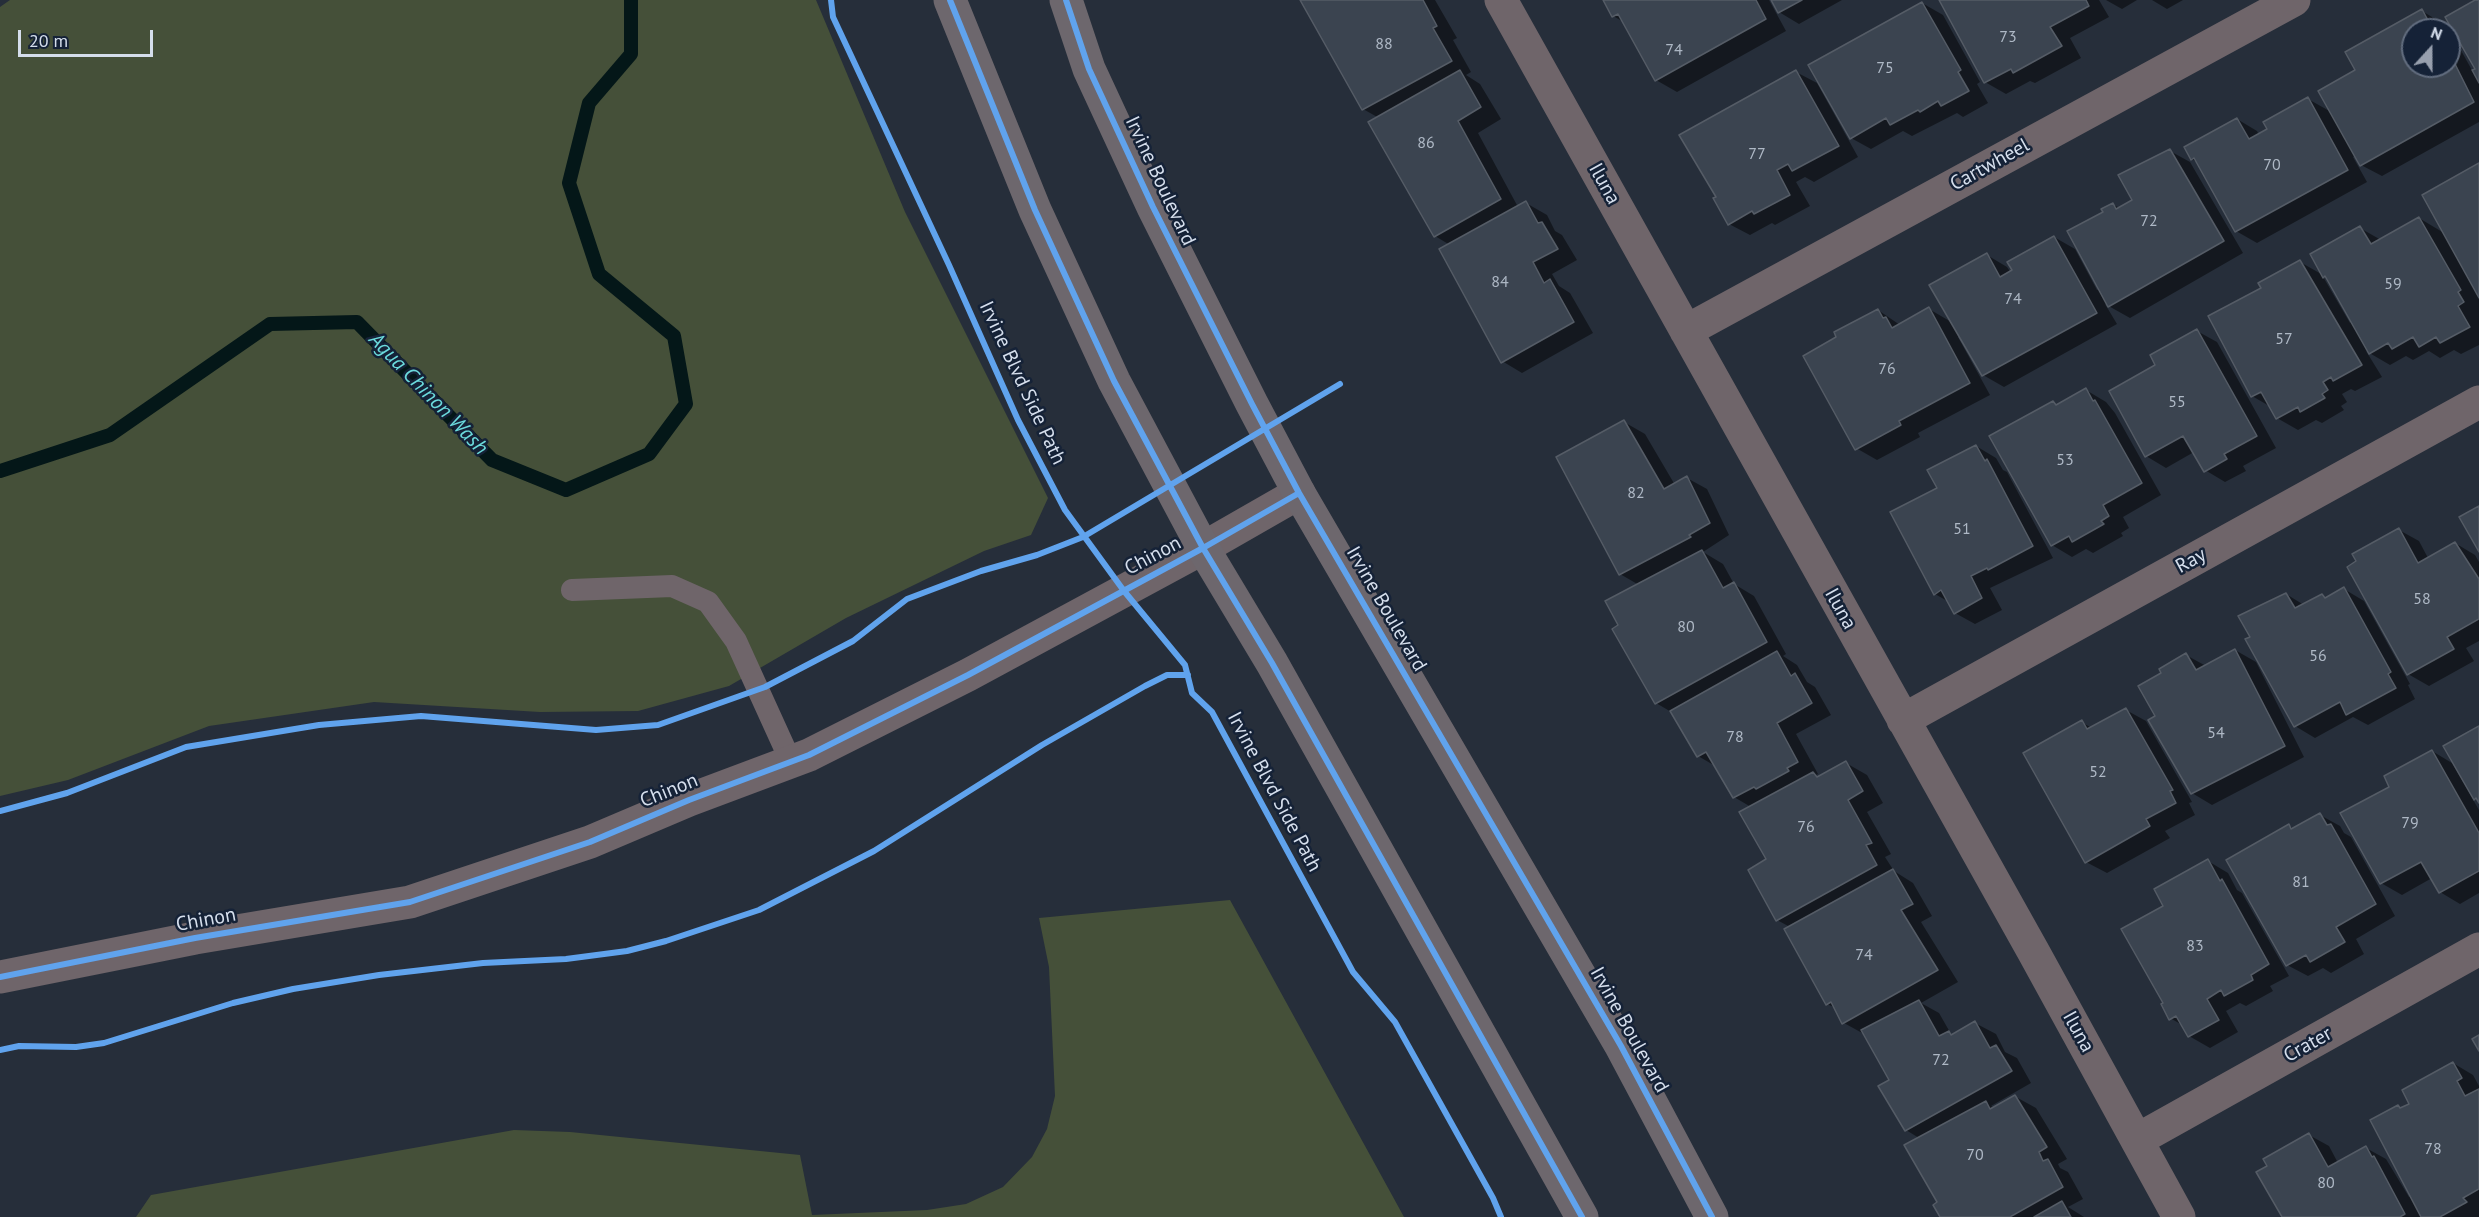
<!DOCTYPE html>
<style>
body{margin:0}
#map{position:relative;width:2479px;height:1217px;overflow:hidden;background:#262e3a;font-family:"PT Sans",sans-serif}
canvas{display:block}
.north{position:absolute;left:2401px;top:18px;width:60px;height:60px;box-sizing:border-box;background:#152237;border:2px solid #626d7f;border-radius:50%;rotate:21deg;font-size:16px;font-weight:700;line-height:24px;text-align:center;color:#d5deec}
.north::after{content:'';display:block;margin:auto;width:21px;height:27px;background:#98a0ae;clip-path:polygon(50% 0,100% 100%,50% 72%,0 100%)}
.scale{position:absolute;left:18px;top:30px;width:135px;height:27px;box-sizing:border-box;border:3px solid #d5deec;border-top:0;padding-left:8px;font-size:18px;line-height:21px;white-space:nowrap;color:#d5deec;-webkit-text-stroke:4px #152237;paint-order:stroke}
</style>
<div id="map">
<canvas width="2479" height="1217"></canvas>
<div class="north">N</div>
<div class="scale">20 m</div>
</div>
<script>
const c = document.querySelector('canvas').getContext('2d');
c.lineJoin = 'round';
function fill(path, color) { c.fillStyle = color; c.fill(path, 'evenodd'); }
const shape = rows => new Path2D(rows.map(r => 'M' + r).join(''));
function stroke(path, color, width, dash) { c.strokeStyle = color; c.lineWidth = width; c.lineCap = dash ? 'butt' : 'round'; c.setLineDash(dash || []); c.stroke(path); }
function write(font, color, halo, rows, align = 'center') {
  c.font = font + ' "PT Sans",sans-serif'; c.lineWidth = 5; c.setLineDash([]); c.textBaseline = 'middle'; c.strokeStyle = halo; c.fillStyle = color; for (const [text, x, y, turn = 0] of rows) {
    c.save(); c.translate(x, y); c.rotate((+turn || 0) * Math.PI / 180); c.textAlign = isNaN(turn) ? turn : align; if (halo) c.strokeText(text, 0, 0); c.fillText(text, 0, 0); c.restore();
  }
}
const green = shape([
 [10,0,816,0,905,212,1048,498,1031,535,984,551,846,618,729,686,638,711,540,712,374,702,209,726,68,780,0,796,0,7],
 [1230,900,1404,1217,136,1217,151,1195,514,1130,570,1132,800,1155,812,1215,927,1210,966,1204,1003,1187,1032,1157,1047,1129,1055,1096,1049,967,1039,918]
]);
const shadow = shape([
 [1302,0,1435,0,1457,38,1453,40,1471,72,1466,75,1480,84,1501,119,1478,133,1518,207,1526,203,1547,215,1555,231,1562,235,1577,260,1552,274,1559,286,1570,293,1593,333,1522,373,1502,361,1450,245,1435,236,1370,123,1379,118,1363,109],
 [1605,0,1769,0,1786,31,1677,92,1656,80,1624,22,1613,16],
 [1772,0,1842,0,1799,24,1779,12],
 [1941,0,2099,0,2109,17,2070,38,2081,58,2035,83,2030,81,2006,94,1985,82],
 [2106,0,2137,0,2122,9],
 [2152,0,2183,0,2167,9],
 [2479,1,2479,122,2382,176,2361,165,2356,155,2353,157,2367,182,2257,243,2236,231,2198,163,2192,159,2237,119,2257,131,2259,135,2308,99,2333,113,2357,71,2422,11,2442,23,2446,30,2413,30,2413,66,2449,66,2449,35,2452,42,2458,45,2473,72,2477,69],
 [1922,3,1943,15,1980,82,1977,84,1988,103,1963,117,1957,113,1912,136,1903,131,1871,149,1851,138],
 [1796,72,1817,83,1858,157,1814,182,1805,177,1796,182,1810,206,1775,225,1772,223,1750,235,1729,224,1699,163],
 [2170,151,2190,162,2243,253,2130,318,2105,304,2117,324,2004,387,1983,375,1961,336,1958,337,1990,395,1918,433,1920,437,1877,460,1856,448,1838,338,1878,310,1900,325,1929,309,1953,323,1987,255,2007,267,2011,273,2054,237,2075,249,2097,290,2100,289,2105,212,2113,205,2120,208,2134,201],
 [2479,165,2479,345,2461,354,2454,350,2440,358,2429,351,2413,360,2406,356,2390,365,2366,351,2382,377,2355,391,2351,389,2342,394,2347,402,2341,406,2344,410,2322,423,2316,420,2298,430,2277,418,2271,407,2252,396,2263,288,2300,262,2323,275,2360,228,2381,240,2419,218,2444,233],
 [2322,275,2329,279,2352,321,2350,323],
 [2197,331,2217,342,2276,448,2243,466,2246,471,2225,482,2205,470,2194,452,2166,468,2146,456,2157,366],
 [2086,390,2106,402,2115,413,2161,495,2123,517,2129,528,2121,533,2123,536,2093,553,2086,549,2072,557,2052,545,2053,403,2058,405],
 [1624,422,1645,434,1675,485,1687,478,1707,489,1729,535,1703,552,1723,564,1734,584,1754,596,1786,654,1783,656,1797,665,1807,682,1815,687,1831,715,1796,734,1818,774,1816,775,1820,778,1846,763,1867,775,1883,803,1867,812,1891,854,1885,857,1894,871,1913,883,1932,916,1921,922,1958,982,1921,1003,1939,1013,1951,1034,1954,1035,1975,1023,1996,1034,2005,1052,2017,1058,2031,1083,1991,1106,1995,1108,2016,1097,2036,1108,2067,1159,2058,1164,2060,1168,2068,1172,2083,1199,2068,1207,2084,1217,1942,1217,1919,1138,1906,1130,1891,1081,1864,1034,1844,1023,1836,1008,1827,1004,1790,927,1777,920,1768,860,1751,807,1734,797,1717,767,1698,756,1673,713,1656,703,1620,625,1639,585,1620,574],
 [1976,446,1996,458,2003,470,2007,472,2053,558,1990,588,2002,610,1975,624,1955,613,1949,602,1935,594,1939,488],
 [2399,530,2419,541,2428,558,2455,543,2475,555,2479,562,2479,641,2466,648,2474,661,2429,686,2408,674],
 [2344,589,2364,601,2410,684,2408,685,2415,699,2368,725,2353,717,2315,738,2295,726,2240,616,2286,594,2304,605,2322,595,2327,598],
 [2235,650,2256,662,2304,757,2212,805,2192,793,2157,716,2163,674,2186,655,2206,666],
 [2126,710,2146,721,2192,802,2189,803,2195,815,2165,831,2170,838,2107,873,2086,862,2081,722,2092,728],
 [2432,751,2452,763,2479,810,2479,893,2460,904,2440,892,2432,878,2402,895,2381,883,2391,787],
 [2320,815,2340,826,2344,833,2351,837,2395,916,2356,939,2364,954,2331,973,2323,968,2308,976,2287,965,2289,826,2294,829],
 [2208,861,2228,873,2237,890,2242,893,2289,976,2270,986,2273,991,2246,1006,2240,1003,2226,1011,2238,1032,2210,1048,2189,1036,2184,1026,2170,1018,2165,1003,2166,906],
 [2453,1063,2473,1075,2479,1086,2479,1217,2283,1217,2309,1135,2329,1146,2338,1163,2366,1148,2386,1159,2409,1197,2412,1195,2398,1107,2401,1109,2411,1104]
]);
const stream = shape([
 [0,471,110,435,270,324,357,322,492,460,566,490,649,454,686,404,674,336,599,274,569,183,589,103,631,54,631,0]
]);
const building = shape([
 [1300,0,1423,0,1437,26,1433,28,1452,61,1362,110,1300,0],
 [1603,0,1756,0,1766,19,1655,81,1618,14,1612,17,1603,0],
 [1771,0,1802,0,1778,13,1771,0],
 [1939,0,2086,0,2089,6,2050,27,2062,46,2013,73,2011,69,1984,83,1939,0],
 [2475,0,2479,0,2479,83,2472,70,2475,69,2445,17,2475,0],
 [1922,2,1961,70,1958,72,1969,91,1941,106,1938,101,1920,112,1918,110,1890,125,1886,118,1850,139,1808,65,1922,2],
 [2422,9,2433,30,2413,30,2413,66,2449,66,2449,52,2474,102,2360,166,2318,91,2355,70,2345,52,2422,9],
 [1460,70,1481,107,1458,121,1501,199,1434,237,1368,122,1460,70],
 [1796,70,1839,146,1792,171,1788,164,1777,170,1790,195,1754,214,1752,211,1728,225,1713,198,1716,197,1679,135,1796,70],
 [2308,97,2348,170,2235,232,2194,158,2191,160,2184,147,2237,118,2249,139,2267,129,2263,122,2308,97],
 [2170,149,2224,241,2108,307,2067,231,2103,212,2101,209,2113,203,2116,209,2132,200,2118,175,2170,149],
 [2479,163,2479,298,2422,195,2479,163],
 [1526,201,1538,223,1542,222,1558,249,1533,262,1544,283,1550,279,1574,322,1501,363,1439,249,1526,201],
 [2419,217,2461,290,2458,292,2464,302,2458,306,2470,327,2440,343,2436,337,2419,347,2413,337,2392,349,2388,343,2369,354,2325,276,2323,278,2310,254,2360,226,2371,244,2419,217],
 [2054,236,2097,313,1982,376,1929,285,1987,253,2000,277,2012,270,2007,262,2054,236],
 [2300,260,2362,365,2333,381,2331,377,2323,382,2328,390,2322,394,2325,398,2300,412,2298,407,2276,419,2261,392,2251,397,2208,316,2261,288,2258,283,2300,260],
 [1929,307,1970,383,1899,421,1901,425,1855,450,1803,356,1836,337,1834,332,1878,309,1883,318,1886,317,1892,328,1929,307],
 [2197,329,2257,436,2224,454,2227,459,2204,472,2183,436,2145,457,2109,391,2155,365,2150,355,2197,329],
 [2086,388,2093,401,2095,400,2142,483,2103,505,2109,516,2101,521,2104,524,2072,542,2069,536,2051,546,1989,436,2053,401,2056,405,2086,388],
 [1624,420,1664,489,1687,476,1710,523,1689,535,1691,537,1619,575,1556,457,1624,420],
 [1976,445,1985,461,1987,459,2033,546,1988,570,1987,568,1971,576,1982,598,1954,614,1941,590,1934,595,1890,512,1937,488,1927,470,1976,445],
 [2479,506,2479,552,2459,517,2479,506],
 [2399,528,2418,563,2455,542,2479,579,2479,619,2447,637,2454,649,2407,675,2347,567,2356,561,2352,554,2399,528],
 [1702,550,1723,588,1734,582,1767,642,1655,704,1612,629,1618,625,1605,601,1702,550],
 [2344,587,2391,672,2388,674,2396,688,2346,715,2340,702,2294,727,2245,639,2250,637,2238,616,2286,593,2295,608,2322,594,2325,598,2344,587],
 [2235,649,2285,746,2191,794,2148,720,2155,716,2138,686,2161,673,2159,669,2186,653,2196,670,2235,649],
 [1777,651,1791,676,1795,673,1812,703,1777,723,1798,762,1787,768,1789,771,1756,789,1754,787,1733,798,1706,752,1697,757,1670,711,1777,651],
 [2126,708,2173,790,2170,791,2176,803,2146,819,2150,826,2085,863,2023,753,2082,720,2087,729,2126,708],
 [2479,726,2479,803,2476,798,2474,800,2443,746,2479,726],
 [2432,750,2479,833,2479,871,2439,893,2421,862,2380,884,2340,813,2389,787,2384,776,2432,750],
 [1846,761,1863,791,1848,800,1872,843,1866,845,1877,865,1776,921,1748,870,1766,859,1739,812,1813,772,1817,777,1846,761],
 [2320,813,2327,825,2331,824,2376,904,2336,927,2345,942,2310,962,2306,955,2286,966,2226,860,2289,824,2291,829,2320,813],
 [2208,859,2220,881,2222,879,2269,964,2251,975,2253,980,2224,996,2221,990,2207,999,2219,1020,2188,1037,2176,1016,2169,1020,2161,1004,2163,1003,2121,929,2163,906,2154,889,2208,859],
 [1893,869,1913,904,1901,910,1938,970,1842,1024,1831,1002,1826,1005,1784,929,1893,869],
 [1919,1000,1939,1036,1949,1031,1951,1035,1975,1021,1990,1048,1996,1045,2012,1071,1905,1131,1878,1086,1889,1080,1861,1030,1919,1000],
 [2479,1035,2479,1051,2472,1039,2479,1035],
 [2453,1062,2462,1078,2457,1081,2465,1096,2479,1089,2479,1189,2463,1198,2467,1202,2440,1217,2421,1217,2370,1120,2398,1105,2400,1108,2409,1104,2402,1090,2453,1062],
 [2015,1095,2047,1147,2039,1152,2043,1161,2048,1159,2063,1187,2010,1217,1940,1217,1933,1205,1937,1202,1904,1145,1986,1101,1990,1109,2015,1095],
 [2309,1133,2328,1167,2366,1146,2372,1157,2374,1156,2405,1214,2400,1217,2282,1217,2256,1172,2267,1166,2263,1159,2309,1133],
 [2062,1201,2071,1217,2034,1217,2062,1201]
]);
const service = shape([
 [572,590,672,586,708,602,736,641,791,762]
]);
const minor = shape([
 [1501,0,2033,951,2179,1217],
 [1686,331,2294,0],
 [1903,720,2479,402],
 [2137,1140,2479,949]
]);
const tertiary = shape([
 [0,977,195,938,410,902,590,842,689,800,809,755,968,675,1203,548,1299,493]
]);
const primary = shape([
 [950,0,1035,210,1114,381,1203,548,1272,663,1582,1217],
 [1066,0,1089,69,1153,207,1252,404,1299,493,1621,1046,1712,1217]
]);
const cycleway = shape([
 [831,0,833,17,949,265,1018,420,1065,510,1124,591,1185,665,1192,693,1212,712,1353,972,1395,1022,1493,1198,1501,1217],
 [950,0,1035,210,1114,381,1203,548,1272,663,1582,1217],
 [1066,0,1089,69,1153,207,1252,404,1299,493,1621,1046,1712,1217],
 [0,811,67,793,186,747,319,725,421,716,596,730,658,725,765,687,853,641,907,599,981,571,1037,555,1083,537,1340,384],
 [0,977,195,938,410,902,590,842,689,800,809,755,968,675,1203,548,1299,493],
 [0,1050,19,1046,76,1047,104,1043,233,1003,293,989,379,975,483,963,566,959,627,951,666,941,759,910,874,851,1042,745,1145,686,1167,675,1188,675]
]);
const numberNames = [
 ["73",2008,37],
 ["88",1384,44],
 ["74",1674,50],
 ["75",1885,68],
 ["86",1426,143],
 ["77",1757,154],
 ["70",2272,165],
 ["72",2149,221],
 ["84",1500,282],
 ["59",2393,284],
 ["74",2013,299],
 ["57",2284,339],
 ["76",1887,369],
 ["55",2177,402],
 ["53",2065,460],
 ["82",1636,493],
 ["51",1962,529],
 ["58",2422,599],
 ["80",1686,627],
 ["56",2318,656],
 ["54",2216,733],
 ["78",1735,737],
 ["52",2098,772],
 ["79",2410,823],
 ["76",1806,827],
 ["81",2301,882],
 ["83",2195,946],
 ["74",1864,955],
 ["72",1941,1060],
 ["78",2433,1149],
 ["70",1975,1155],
 ["80",2326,1183]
];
const streetNames = [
 ["Cartwheel",1990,165,-29],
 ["Irvine Boulevard",1160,181,65],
 ["Iluna",1604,184,61],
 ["Irvine Blvd Side Path",1022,383,65],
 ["Chinon",1153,556,-28],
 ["Ray",2191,561,-29],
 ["Irvine Boulevard",1386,609,60],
 ["Iluna",1840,609,61],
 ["Chinon",669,791,-22],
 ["Irvine Blvd Side Path",1274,792,62],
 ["Chinon",206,920,-10],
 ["Irvine Boulevard",1629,1030,61],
 ["Iluna",2078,1032,61],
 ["Crater",2308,1045,-29]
];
const waterNames = [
 ["Agua Chinon Wash",428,394,46]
];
fill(green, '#455039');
fill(shadow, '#0007');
stroke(stream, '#041718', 14);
fill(building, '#3b4450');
stroke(building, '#555c66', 1.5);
stroke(service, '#6f656a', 22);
stroke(minor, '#6f656a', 33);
stroke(tertiary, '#6f656a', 33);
stroke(primary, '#6d676d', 33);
stroke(cycleway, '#60a3ed', 6);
write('16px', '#aeb8c5', null, numberNames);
write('20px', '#d5deec', '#152237', streetNames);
write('italic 21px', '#6bdadc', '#152237', waterNames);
</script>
